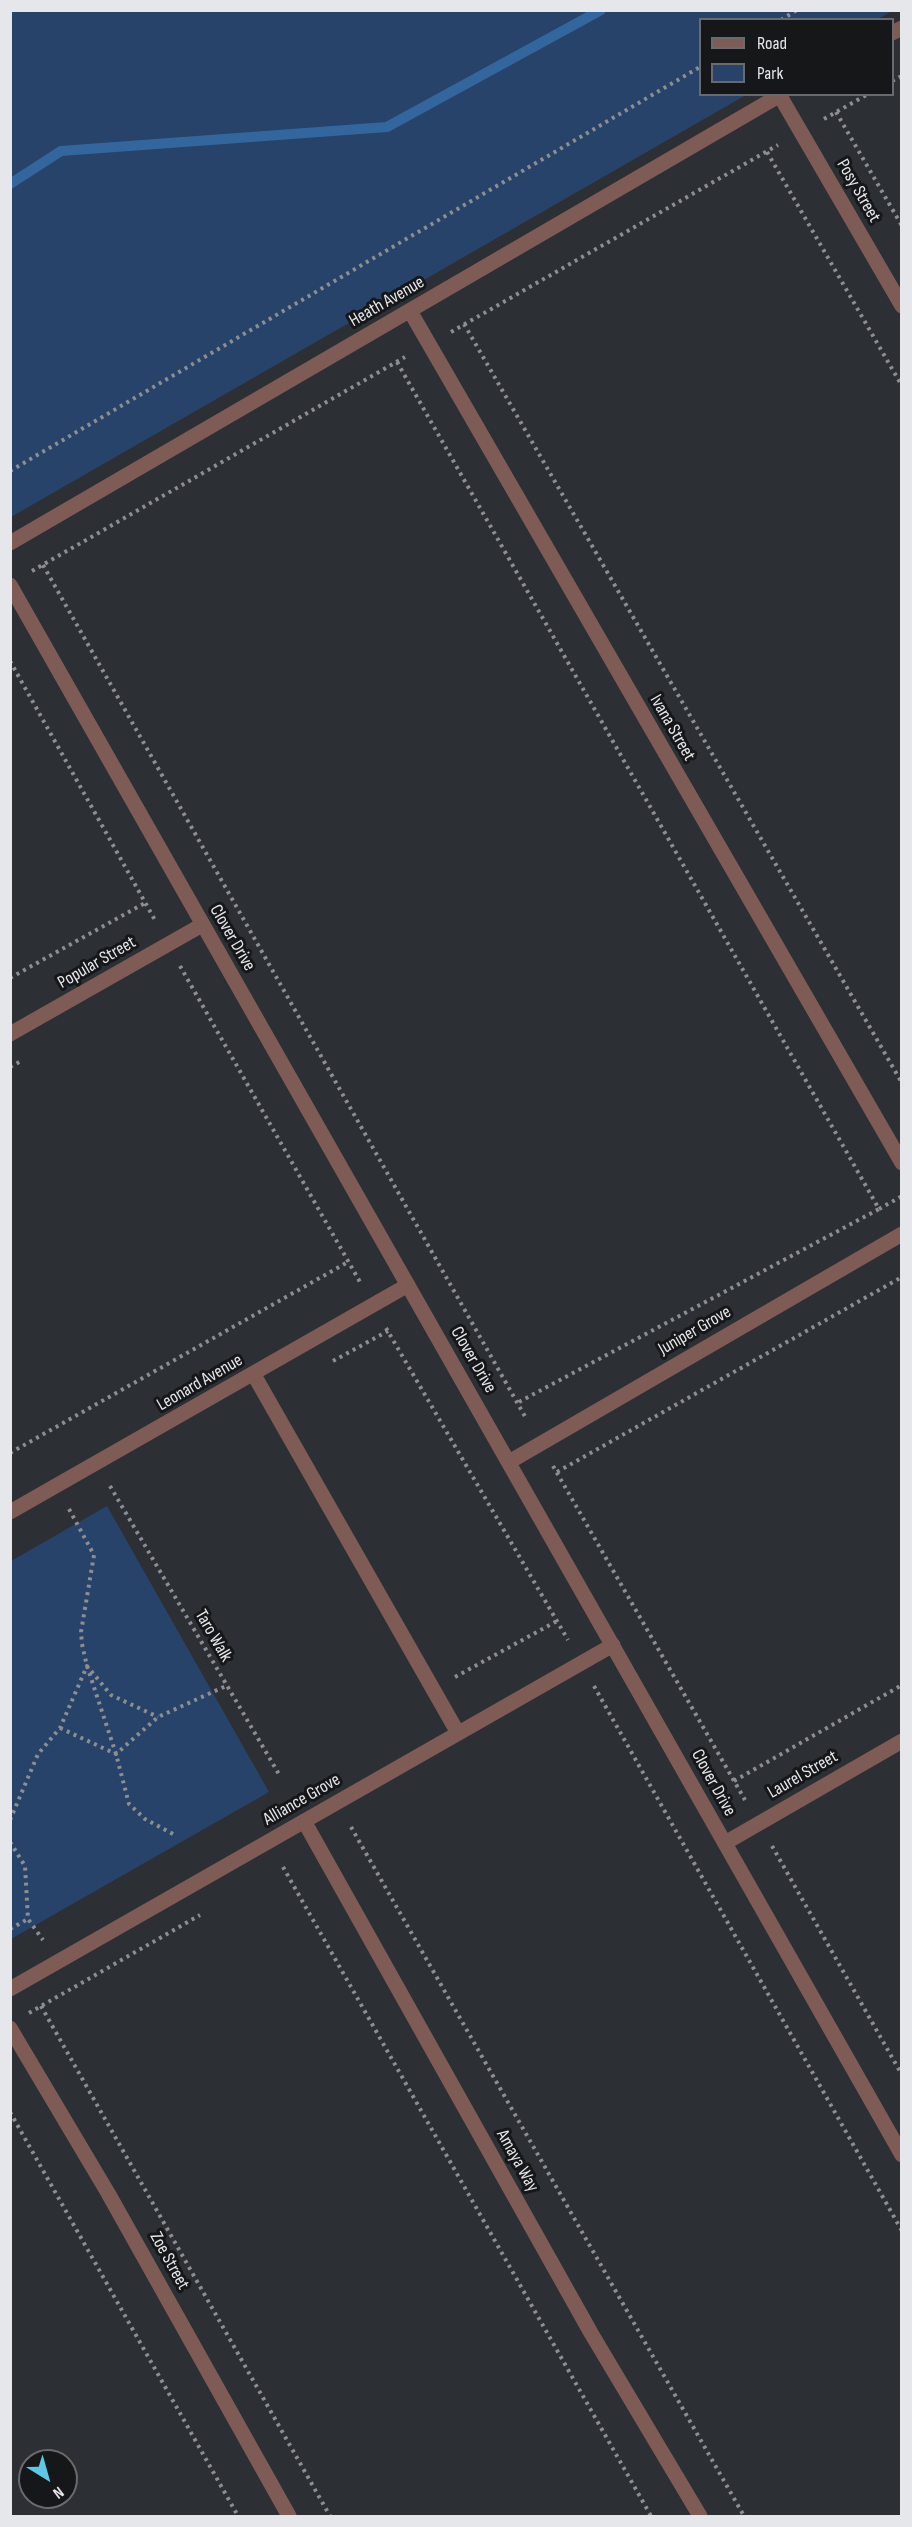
<!DOCTYPE html>
<style>
body{margin:0}
#map{position:relative;width:912px;height:2527px;overflow:hidden;background:#2c2f34;font-family:"Sofia Sans Condensed",sans-serif}
canvas{display:block}
.frame{position:absolute;inset:0;border:12px solid #e5e7ea;pointer-events:none}
.legend{position:absolute;left:699px;top:18px;width:195px;height:78px;box-sizing:border-box;background:#161719;border:2px solid #696a6d;margin:0;padding:8px 10px;list-style:none;font-size:18px;color:#e5e7ea}
.legend li{display:flex;align-items:center;gap:12px;height:30px}
.legend b{width:30px;border:2px solid #696a6d}
.north{position:absolute;left:18px;top:2449px;width:60px;height:60px;box-sizing:border-box;background:#161719;border:2px solid #696a6d;border-radius:50%;rotate:143deg;font-size:16px;font-weight:700;line-height:24px;text-align:center;color:#e5e7ea}
.north::after{content:'';display:block;margin:auto;width:21px;height:27px;background:#5bc8e6;clip-path:polygon(50% 0,100% 100%,50% 72%,0 100%)}
</style>
<div id="map">
<canvas width="912" height="2527"></canvas>
<div class="frame"></div>
<ul class="legend">
<li><b style="height:8px;background:#7e5c55"></b>Road</li>
<li><b style="height:16px;background:#28436a"></b>Park</li>
</ul>
<div class="north">N</div>
</div>
<script>
const c = document.querySelector('canvas').getContext('2d');
c.lineJoin = 'round';
function fill(path, color) { c.fillStyle = color; c.fill(path, 'evenodd'); }
const shape = rows => new Path2D(rows.map(r => 'M' + r).join(''));
function stroke(path, color, width, dash) { c.strokeStyle = color; c.lineWidth = width; c.lineCap = dash ? 'butt' : 'round'; c.setLineDash(dash || []); c.stroke(path); }
function write(font, color, halo, rows, align = 'center') {
  c.font = font + ' "Sofia Sans Condensed",sans-serif'; c.lineWidth = 6; c.setLineDash([]); c.textBaseline = 'middle'; c.strokeStyle = halo; c.fillStyle = color; for (const [text, x, y, turn = 0] of rows) {
    c.save(); c.translate(x, y); c.rotate((+turn || 0) * Math.PI / 180); c.textAlign = isNaN(turn) ? turn : align; if (halo) c.strokeText(text, 0, 0); c.fillText(text, 0, 0); c.restore();
  }
}
const green = shape([
 [11,10,892,10,892,11,876,20,700,20,700,94,746,95,11,517],
 [107,1506,269,1792,11,1939,11,1561]
]);
const stream = shape([
 [10,184,61,151,387,127,601,10]
]);
const path = shape([
 [781,20,797,10],
 [892,81,902,76],
 [836,112,902,226],
 [824,119,868,94],
 [767,152,902,386],
 [464,324,902,1083],
 [451,332,778,145],
 [397,362,879,1209,517,1403],
 [10,471,700,67],
 [43,565,527,1420],
 [32,571,405,357],
 [10,661,156,922],
 [180,966,360,1282],
 [10,978,145,903],
 [10,1067,23,1060],
 [879,1209,902,1196],
 [386,1328,568,1640],
 [333,1361,388,1331],
 [10,1453,348,1262],
 [553,1466,745,1800],
 [557,1472,902,1277],
 [110,1486,280,1776],
 [69,1509,94,1555,81,1632,82,1644,87,1666,116,1754,129,1804,145,1819,175,1835],
 [455,1677,557,1621],
 [594,1686,902,2231],
 [60,1728,116,1754,158,1717,226,1686],
 [734,1781,902,1685],
 [10,1820,38,1754,60,1728,87,1666,111,1695,158,1717],
 [351,1827,744,2516],
 [10,1842,25,1866,28,1919,43,1940],
 [772,1846,902,2075],
 [283,1867,651,2516],
 [10,1929,28,1919],
 [41,2006,330,2516],
 [29,2013,200,1915],
 [10,2112,238,2516]
]);
const service = shape([
 [254,1375,458,1733]
]);
const minor = shape([
 [892,33,902,28],
 [780,96,902,306],
 [410,311,902,1163],
 [10,543,782,94],
 [10,585,902,2155],
 [10,1034,202,925],
 [509,1462,902,1234],
 [10,1512,408,1285],
 [304,1821,591,2333,700,2516],
 [725,1843,902,1741],
 [10,1989,613,1645],
 [10,2028,108,2193,289,2516]
]);
const streetNames = [
 ["Posy Street",858,191,60],
 ["Heath Avenue",387,302,-30],
 ["Ivana Street",672,728,60],
 ["Clover Drive",232,938,60],
 ["Popular Street",97,963,-30],
 ["Juniper Grove",695,1331,-30],
 ["Clover Drive",473,1360,60],
 ["Leonard Avenue",200,1383,-30],
 ["Taro Walk",213,1636,60],
 ["Laurel Street",803,1775,-30],
 ["Clover Drive",713,1783,61],
 ["Alliance Grove",302,1800,-30],
 ["Amaya Way",517,2161,61],
 ["Zoe Street",169,2261,61]
];
fill(green, '#28436a');
stroke(stream, '#33669d', 10);
stroke(path, '#8c8e92', 4, [3, 4.5]);
stroke(service, '#7e5c55', 15);
stroke(minor, '#7e5c55', 15);
write('18px', '#e5e7ea', '#161719', streetNames);
</script>
